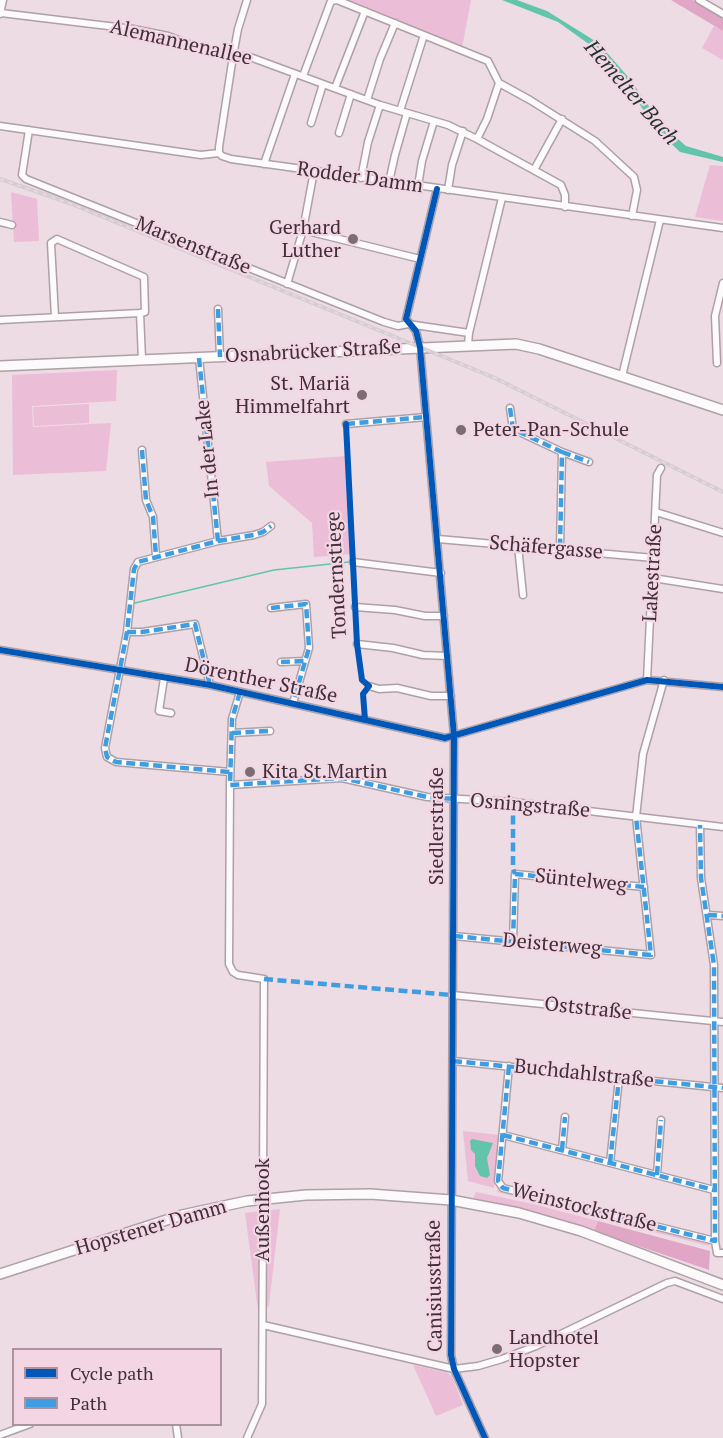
<!DOCTYPE html>
<meta charset="utf-8">
<style>
body{margin:0}
#map{position:relative;width:723px;height:1438px;overflow:hidden;background:#eddce4;font-family:"PT Serif",serif}
canvas{display:block}
.legend{position:absolute;left:12px;top:1348px;width:210px;height:78px;box-sizing:border-box;background:#f4d5e4;border:2px solid #ab939f;margin:0;padding:8px 10px;list-style:none;font-size:18px;color:#3d3137}
.legend li{display:flex;align-items:center;gap:12px;height:30px}
.legend b{width:30px;border:2px solid #ab939f}
</style>
<div id="map">
<canvas width="723" height="1438"></canvas>
<ul class="legend">
<li><b style="height:8px;background:#0057b8"></b>Cycle path</li>
<li><b style="height:8px;background:#3f9de2"></b>Path</li>
</ul>
</div>
<script>
const c = document.querySelector('canvas').getContext('2d');
c.lineJoin = 'round';
function fill(path, color) { c.fillStyle = color; c.fill(path, 'evenodd'); }
const shape = rows => new Path2D(rows.map(r => 'M' + r).join(''));
function stroke(path, color, width, dash) { c.strokeStyle = color; c.lineWidth = width; c.lineCap = dash ? 'butt' : 'round'; c.setLineDash(dash || []); c.stroke(path); }
function write(font, color, halo, rows, align = 'center') {
  c.font = font + ' "PT Serif",serif'; c.lineWidth = 4.5; c.setLineDash([]); c.textBaseline = 'middle'; c.strokeStyle = halo; c.fillStyle = color; for (const [text, x, y, turn = 0] of rows) {
    c.save(); c.translate(x, y); c.rotate((+turn || 0) * Math.PI / 180); c.textAlign = isNaN(turn) ? turn : align; if (halo) c.strokeText(text, 0, 0); c.fillText(text, 0, 0); c.restore();
  }
}
const green = shape([
 [342,0,471,0,462,48],
 [714,26,723,31,723,60,702,48],
 [710,165,723,166,723,221,695,217],
 [11,192,37,199,39,241,14,242],
 [117,370,116,401,32,406,33,427,111,423,106,471,13,475,12,375],
 [89,404,89,423,34,426,33,407],
 [346,456,351,554,314,557,312,523,269,486,266,462],
 [463,1131,500,1135,494,1188,468,1181],
 [498,1189,709,1244,709,1246,497,1192],
 [476,1192,533,1204,598,1221,594,1231,539,1213,473,1198],
 [280,1209,269,1305,259,1318,245,1213],
 [413,1365,446,1372,452,1376,463,1405,436,1416]
]);
const forest = shape([
 [671,0,693,0,723,17,723,31],
 [598,1221,710,1251,709,1270,594,1231]
]);
const water = shape([
 [502,0,517,0,547,11,592,39,609,55,629,78,663,126,686,146,723,157,723,162,680,152,654,127,632,92,593,47,558,22],
 [472,1139,493,1143,487,1158,490,1175,487,1178,480,1176,475,1166,475,1154,471,1150,470,1141]
]);
const stream = shape([
 [135,603,274,570,349,562]
]);
const minor = shape([
 [699,0,723,14],
 [1,13,133,29,168,36,212,53,250,57,380,105,448,125,477,139,561,185,565,195,565,207],
 [0,14,3,0],
 [303,76,331,1,337,0,488,61,499,83,530,100,595,141,634,177,637,190,632,216],
 [335,88,365,11],
 [367,100,380,59,395,23],
 [400,111,424,35],
 [311,123,323,84],
 [0,126,201,155,219,153,222,156,231,159,723,228],
 [29,130,22,175,26,179,384,322,398,326,408,324,469,333],
 [339,133,351,94],
 [477,139,487,119,499,83],
 [219,153,219,147,233,56,238,29,247,0],
 [264,164,295,74],
 [534,170,562,119],
 [361,178,368,142,380,105],
 [389,182,395,155,407,113],
 [418,186,422,161,434,121],
 [437,189,406,319,416,331,420,347,454,736,451,1355,454,1369,485,1438],
 [448,190,452,165,463,131],
 [0,222,12,225],
 [303,230,420,259],
 [287,284,303,230,314,171],
 [218,309,220,357],
 [55,317,51,243,57,239,144,277,145,312,140,313,142,360],
 [0,320,140,313],
 [468,345,469,333,502,198],
 [199,358,218,541,138,562,134,569,127,632,105,748,107,757,116,762,230,772],
 [717,363,715,316,723,283],
 [622,376,660,220],
 [510,408,513,429,562,452,560,549],
 [346,424,426,417],
 [142,450,146,500,153,517,156,556],
 [562,452,589,462],
 [656,512,723,533],
 [438,539,654,558],
 [218,541,254,535,263,532,271,526],
 [518,546,523,595],
 [353,562,441,573],
 [653,578,723,589],
 [355,607,395,610,425,616,444,616],
 [271,608,306,604,309,648,293,703],
 [127,632,142,632,195,624,210,685],
 [357,644,393,648,423,655,447,656],
 [0,650,210,685,445,738,647,680,723,687],
 [281,662,305,661],
 [164,678,159,711,171,713],
 [647,680,657,475,661,468],
 [369,686,379,689,397,688,431,696,451,696],
 [240,692,232,719,230,785,229,964,233,972,238,975,264,979,263,1182],
 [232,733,270,731],
 [230,785,342,778,427,797,513,802,723,827],
 [700,825,701,878,714,965,715,1241,717,1253,723,1253],
 [708,915,723,916],
 [454,936,651,955,636,817,643,754,664,680],
 [513,942,515,874,644,887],
 [452,995,723,1022],
 [453,1061,723,1088],
 [509,1066,498,1181,503,1188,715,1241],
 [503,1135,714,1190],
 [562,1150,565,1117],
 [610,1163,619,1078],
 [657,1175,661,1120],
 [263,1325,454,1369,478,1366,502,1359,536,1346,667,1283,675,1281,723,1299],
 [176,1424,178,1438],
 [0,1435,30,1424],
 [247,1438,262,1404,263,1219]
]);
const secondary = shape([
 [0,366,516,344,539,349,723,410],
 [0,1274,182,1215,247,1201,306,1195,370,1194,451,1200,519,1213,581,1231,723,1285]
]);
const rail = shape([
 [0,179,69,203,495,378,723,492]
]);
const minorBridge = shape([
 [263,1182,263,1219]
]);
const quiet = shape([
 [218,309,220,357],
 [199,358,218,541,138,562,134,569,127,632,105,748,107,757,116,762,230,772],
 [510,408,513,429,562,452,560,549],
 [346,424,426,417],
 [142,450,146,500,153,517,156,556],
 [562,452,589,462],
 [218,541,254,535,263,532,271,526],
 [271,608,306,604,309,648,293,703],
 [127,632,142,632,195,624,210,685],
 [281,662,305,661],
 [240,692,232,719,230,785,342,778,427,797,455,799],
 [232,733,270,731],
 [513,802,513,869,515,874],
 [708,915,723,916],
 [454,936,651,955,636,817],
 [513,942,515,874,644,887],
 [264,979,452,995],
 [453,1061,723,1088],
 [509,1066,498,1181,503,1188,715,1241,714,965,701,878,700,825],
 [503,1135,714,1190],
 [562,1150,565,1117],
 [610,1163,619,1078],
 [657,1175,661,1120]
]);
const cycleway = shape([
 [437,189,406,319,416,331,420,347,454,736,451,1355,454,1369,485,1438],
 [346,424,357,644,362,680,369,686,363,694,365,720],
 [0,650,210,685,445,738,647,680,723,687]
]);
const markers = [
 [353,239,6,"#7b6d74"],
 [362,395,6,"#7b6d74"],
 [461,430,6,"#7b6d74"],
 [250,772,6,"#7b6d74"],
 [497,1349,6,"#7b6d74"]
];
const streetNames = [
 ["Alemannenallee",181,43,13],
 ["Rodder Damm",360,178,8],
 ["Marsenstraße",193,246,22],
 ["Osnabrücker Straße",313,352,-3],
 ["In der Lake",208,449,-96],
 ["Schäfergasse",546,548,5],
 ["Lakestraße",653,573,-87],
 ["Tondernstiege",337,575,-93],
 ["Dörenther Straße",261,681,12],
 ["Osningstraße",530,806,5],
 ["Siedlerstraße",437,826,-90],
 ["Süntelweg",581,881,6],
 ["Deisterweg",552,945,5],
 ["Oststraße",588,1009,6],
 ["Buchdahlstraße",584,1074,6],
 ["Weinstockstraße",584,1208,14],
 ["Außenhook",263,1210,-90],
 ["Hopstener Damm",151,1228,-16],
 ["Canisiusstraße",435,1286,-91]
];
const poiNames = [
 ["Gerhard",341,228,"right"],
 ["Luther",341,251,"right"],
 ["St. Mariä",350,384,"right"],
 ["Himmelfahrt",350,407,"right"],
 ["Peter-Pan-Schule",473,430],
 ["Kita St.Martin",262,772],
 ["Landhotel",509,1338],
 ["Hopster",509,1361]
];
const waterNames = [
 ["Hemelter Bach",631,93,49]
];
fill(green, '#ecbdd6');
fill(forest, '#e1a6c6');
fill(water, '#63c4ac');
stroke(stream, '#63c4ac', 1.5);
stroke(minor, '#ada0a6', 9);
stroke(secondary, '#ada0a6', 12);
stroke(minor, '#fcfafb', 6);
stroke(secondary, '#fcfafb', 9);
stroke(rail, '#d3ced0', 4);
stroke(rail, '#f4d5e4', 1.5, [4.5]);
stroke(minorBridge, '#ada0a6', 9, []);
stroke(minorBridge, '#fcfafb', 6);
stroke(quiet, '#3f9de2', 4.5, [9, 4.5]);
stroke(cycleway, '#0057b8', 6);
for (const [x, y, r, color] of markers) { const dot = new Path2D(); dot.arc(x, y, r, 0, 2 * Math.PI); c.fillStyle = color; c.fill(dot); stroke(dot, '#f4d5e4', 2); }
write('20px', '#3d3137', '#f4d5e4', streetNames);
write('20px', '#3d3137', '#f4d5e4', poiNames, 'left');
write('italic 21px', '#1c322a', '#f4d5e4', waterNames);
</script>
